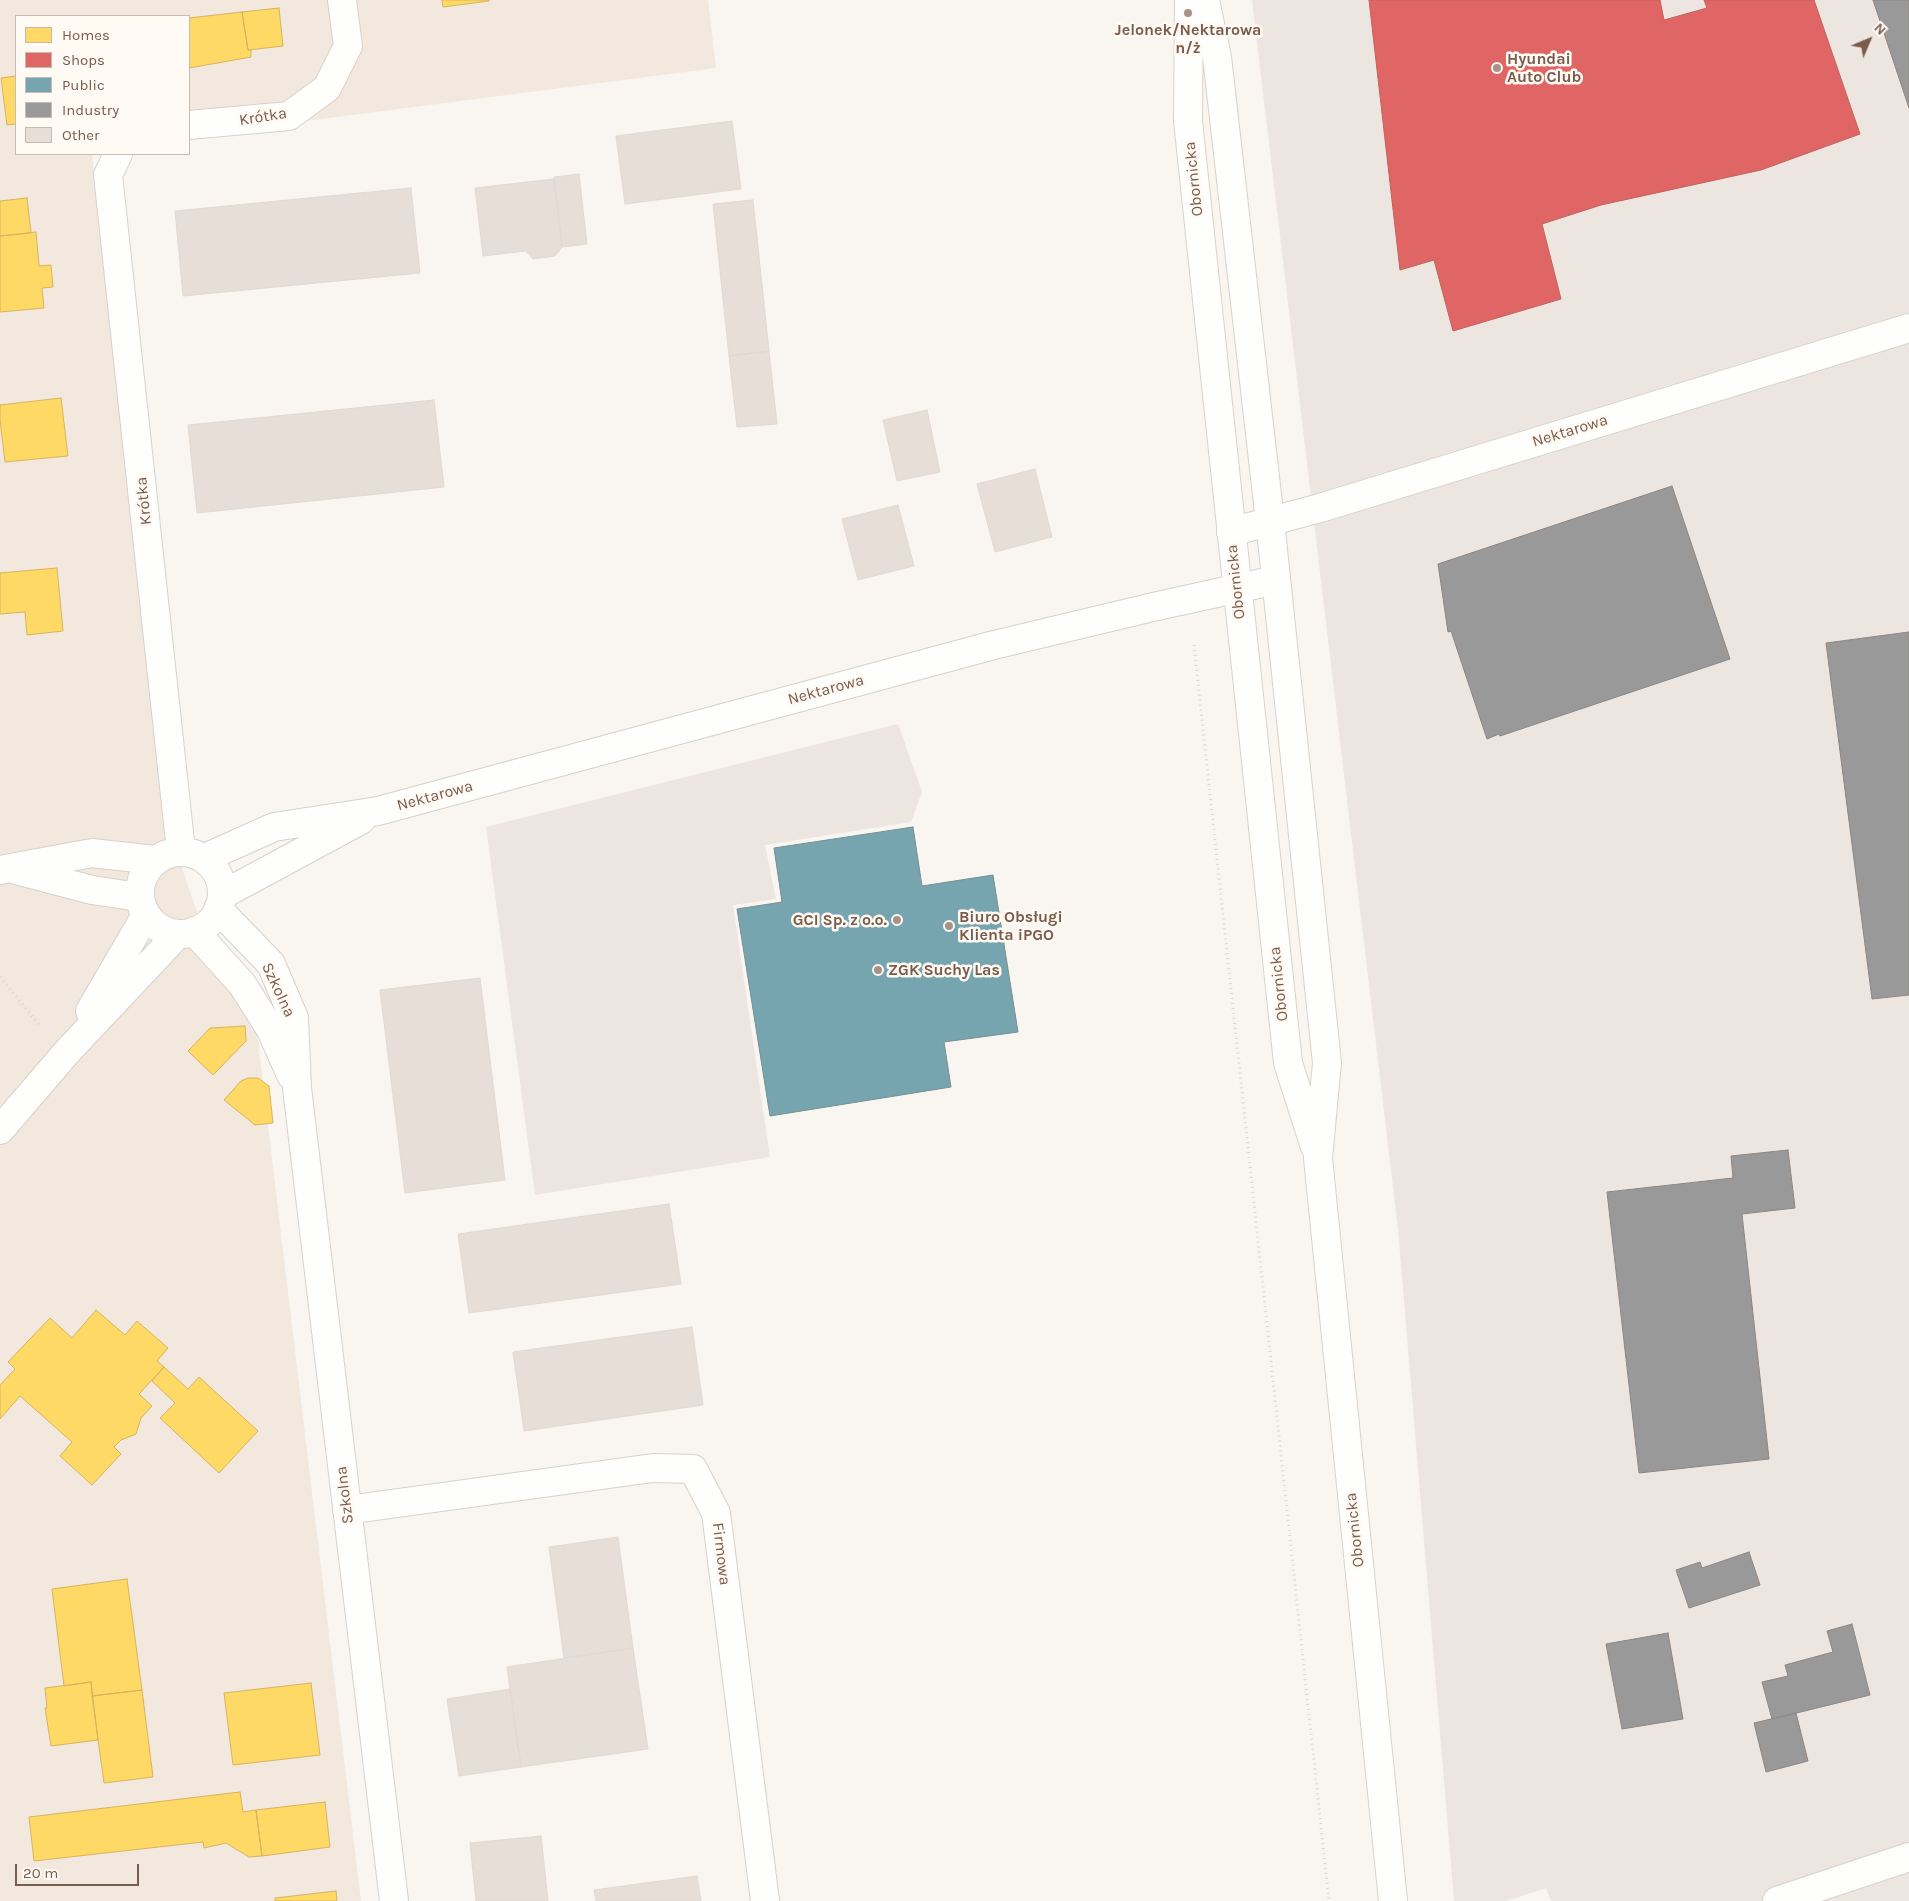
<!DOCTYPE html>
<meta charset="utf-8">
<style>
body{margin:0}
#map{position:relative;width:1909px;height:1901px;overflow:hidden;background:#f9f5f0;font-family:Karla,sans-serif}
canvas{display:block}
.legend{position:absolute;left:15px;top:15px;width:175px;height:140px;box-sizing:border-box;background:#fffaf3;border:1px solid #cabbb1;margin:0;padding:6px 9px;list-style:none;font-size:15px;color:#7a5c4d}
.legend li{display:flex;align-items:center;gap:10px;height:25px}
.legend b{width:25px;border:1px solid #cabbb1}
.north{position:absolute;left:1844px;top:15px;width:50px;height:50px;-webkit-text-stroke:4px #fffaf3;paint-order:stroke;rotate:45deg;font-size:14px;font-weight:700;line-height:20px;text-align:center;color:#7a5c4d}
.north::after{content:'';display:block;margin:auto;width:18px;height:22px;background:#7a5c4d;clip-path:polygon(50% 0,100% 100%,50% 72%,0 100%)}
.scale{position:absolute;left:15px;top:1864px;width:124px;height:22px;box-sizing:border-box;border:2px solid #7a5c4d;border-top:0;padding-left:6px;font-size:15px;line-height:18px;white-space:nowrap;color:#7a5c4d;-webkit-text-stroke:4px #fffaf3;paint-order:stroke}
</style>
<div id="map">
<canvas width="1909" height="1901"></canvas>
<ul class="legend">
<li><b style="height:14px;background:#ffd966"></b>Homes</li>
<li><b style="height:14px;background:#e06666"></b>Shops</li>
<li><b style="height:14px;background:#76a5af"></b>Public</li>
<li><b style="height:14px;background:#999"></b>Industry</li>
<li><b style="height:14px;background:#e6ded7"></b>Other</li>
</ul>
<div class="north">N</div>
<div class="scale">20 m</div>
</div>
<script>
const c = document.querySelector('canvas').getContext('2d');
c.lineJoin = 'round';
function fill(path, color) { c.fillStyle = color; c.fill(path, 'evenodd'); }
const shape = rows => new Path2D(rows.map(r => 'M' + r).join(''));
function stroke(path, color, width, dash) { c.strokeStyle = color; c.lineWidth = width; c.lineCap = dash ? 'butt' : 'round'; c.setLineDash(dash || []); c.stroke(path); }
function write(font, color, halo, rows, align = 'center') {
  c.font = font + ' Karla,sans-serif'; c.lineWidth = 5; c.setLineDash([]); c.textBaseline = 'middle'; c.strokeStyle = halo; c.fillStyle = color; for (const [text, x, y, turn = 0] of rows) {
    c.save(); c.translate(x, y); c.rotate((+turn || 0) * Math.PI / 180); c.textAlign = isNaN(turn) ? turn : align; if (halo) c.strokeText(text, 0, 0); c.fillText(text, 0, 0); c.restore();
  }
}
const residential = shape([
 [0,0,708,0,716,68,189,136,189,16,16,16,16,154,92,154,165,818,200,921,255,1017,361,1901,0,1901]
]);
const industrial = shape([
 [1252,0,1881,0,1909,84,1909,1901,1551,1901,1546,1888,1506,1901,1454,1901,1398,1229],
 [898,724,922,792,911,822,765,845,776,899,733,905,770,1157,535,1195,486,827]
]);
const homes = shape([
 [442,0,489,0,489,1,443,7,442,0],
 [279,8,283,46,248,50,242,12,279,8],
 [242,12,248,50,251,50,251,57,189,68,189,18,242,12],
 [16,76,16,124,7,125,1,78,16,76],
 [27,198,31,233,0,236,0,201,27,198],
 [36,232,39,266,51,265,53,287,42,288,44,308,0,312,0,236,36,232],
 [61,398,68,456,5,462,0,420,0,405,61,398],
 [57,568,63,631,27,635,25,612,0,614,0,573,57,568],
 [245,1026,246,1041,213,1075,188,1051,210,1028,245,1026],
 [248,1078,258,1078,269,1086,273,1123,255,1125,224,1100,241,1081,248,1078],
 [96,1310,125,1335,137,1321,168,1348,157,1361,164,1367,139,1394,152,1406,141,1418,136,1434,121,1440,114,1447,121,1454,92,1485,60,1456,72,1442,20,1396,0,1419,0,1385,15,1369,8,1362,50,1318,72,1338,96,1310],
 [164,1367,188,1389,199,1377,258,1431,219,1473,160,1418,175,1403,152,1381,164,1367],
 [127,1579,142,1690,92,1696,91,1682,64,1686,52,1589,127,1579],
 [91,1682,98,1740,51,1746,45,1708,47,1708,45,1688,91,1682],
 [311,1683,320,1755,233,1765,224,1693,311,1683],
 [142,1690,153,1777,104,1783,92,1696,142,1690],
 [240,1792,243,1812,256,1810,262,1856,249,1857,226,1843,204,1848,203,1842,34,1861,29,1817,240,1792],
 [325,1802,330,1847,262,1856,256,1810,325,1802],
 [336,1891,337,1901,275,1901,275,1898,336,1891]
]);
const shops = shape([
 [1369,0,1660,0,1664,20,1707,8,1704,0,1814,0,1860,134,1761,170,1601,205,1542,224,1561,299,1453,331,1434,260,1400,270,1369,0]
]);
const public = shape([
 [913,827,922,886,993,875,1018,1032,944,1042,951,1087,770,1116,737,909,782,902,774,848,913,827]
]);
const industry = shape([
 [1873,0,1909,0,1909,108,1873,0],
 [1672,486,1730,659,1500,736,1499,734,1487,739,1451,631,1448,632,1438,564,1672,486],
 [1909,632,1909,995,1872,999,1826,643,1909,632],
 [1788,1150,1795,1208,1742,1214,1769,1459,1639,1473,1607,1192,1733,1178,1731,1156,1788,1150],
 [1749,1552,1760,1585,1689,1608,1676,1570,1700,1562,1702,1568,1749,1552],
 [1852,1624,1870,1695,1772,1719,1762,1682,1788,1676,1785,1665,1833,1652,1827,1631,1852,1624],
 [1668,1633,1683,1719,1622,1729,1606,1644,1668,1633],
 [1796,1713,1808,1761,1766,1772,1754,1723,1796,1713]
]);
const building = shape([
 [732,121,741,189,625,204,616,136,732,121],
 [579,174,587,244,562,247,554,177,579,174],
 [554,179,562,247,555,256,533,259,526,251,483,256,475,188,554,179],
 [411,188,420,273,183,296,175,211,411,188],
 [753,200,769,351,729,356,713,204,753,200],
 [769,351,777,424,737,427,729,356,769,351],
 [434,400,444,487,197,513,188,425,434,400],
 [927,410,940,472,897,481,883,420,927,410],
 [1035,469,1052,537,995,552,977,484,1035,469],
 [898,505,914,566,858,580,842,519,898,505],
 [480,978,505,1180,405,1193,380,990,480,978],
 [669,1204,681,1284,469,1313,458,1234,669,1204],
 [692,1327,703,1405,524,1431,513,1352,692,1327],
 [618,1537,633,1648,564,1658,549,1547,618,1537],
 [633,1648,648,1749,521,1767,507,1667,633,1648],
 [510,1689,521,1767,459,1776,447,1699,510,1689],
 [541,1836,548,1901,476,1901,470,1843,541,1836],
 [697,1876,701,1901,596,1901,594,1890,697,1876]
]);
const path = shape([
 [1194,645,1329,1901],
 [0,977,41,1027]
]);
const street = shape([
 [189,125,289,116,327,88,348,46,342,0],
 [118,154,108,175,181,851],
 [1231,532,1320,508,1909,328],
 '140 893a41 41 0 1 1 82 0a41 41 0 1 1-82 0Z',
 [205,858,274,827,378,811,994,645,1153,607,1276,580],
 [0,870,92,853,155,860],
 [16,870,92,890,139,897],
 [222,895,361,820],
 [218,909,271,964,294,1018,297,1088,394,1901],
 [194,931,242,984,271,1030,291,1075],
 [90,1011,146,915],
 [0,1130,67,1052,178,934],
 [347,1510,653,1468,693,1469,716,1513,765,1901],
 [1777,1901,1909,1857]
]);
const secondary = shape([
 [1189,0,1188,121,1288,1063,1315,1147],
 [1205,0,1217,57,1270,521,1327,1063,1318,1158,1393,1901]
]);
const markers = [
 [1188,13,5,"#a69286"],
 [1497,68,5,"#a69286"],
 [897,920,5,"#a69286"],
 [949,926,5,"#a69286"],
 [878,970,5,"#a69286"]
];
const poiNames = [
 ["Jelonek/Nektarowa",1188,30,"center"],
 ["n/ż",1188,48,"center"],
 ["Hyundai",1507,59],
 ["Auto Club",1507,77],
 ["Biuro Obsługi",959,917],
 ["Klienta iPGO",959,935],
 ["GCI Sp. z o.o.",887,920,"right"],
 ["ZGK Suchy Las",888,970]
];
const streetNames = [
 ["Krótka",263,117,-9],
 ["Obornicka",1194,179,-96],
 ["Nektarowa",1570,431,-17],
 ["Krótka",144,501,-96],
 ["Obornicka",1236,582,-96],
 ["Nektarowa",826,690,-15],
 ["Nektarowa",435,796,-15],
 ["Obornicka",1279,984,-96],
 ["Szkolna",278,990,65],
 ["Szkolna",345,1495,-97],
 ["Obornicka",1355,1530,-96],
 ["Firmowa",721,1554,83]
];
fill(residential, '#f2e8de');
fill(industrial, '#ede5e0');
fill(homes, '#ffd966');
stroke(homes, '#d7b45e', 1);
fill(shops, '#e06666');
stroke(shops, '#c1635e', 1);
fill(public, '#76a5af');
stroke(public, '#778f92', 1);
fill(industry, '#999');
stroke(industry, '#908782', 1);
fill(building, '#e6ded7');
stroke(building, '#e2d8d2', 1);
stroke(street, '#d7d1cb', 30);
stroke(secondary, '#d9d2cb', 30);
stroke(path, '#dcd5d0', 3, [1, 4]);
stroke(street, '#fefefd', 28);
stroke(secondary, '#fefefd', 28);
for (const [x, y, r, color] of markers) { const dot = new Path2D(); dot.arc(x, y, r, 0, 2 * Math.PI); c.fillStyle = color; c.fill(dot); stroke(dot, '#fffaf3', 2); }
write('bold 16px', '#7a5c4d', '#fffaf3', poiNames, 'left');
write('16px', '#7a5c4d', '#fffaf3', streetNames);
</script>
